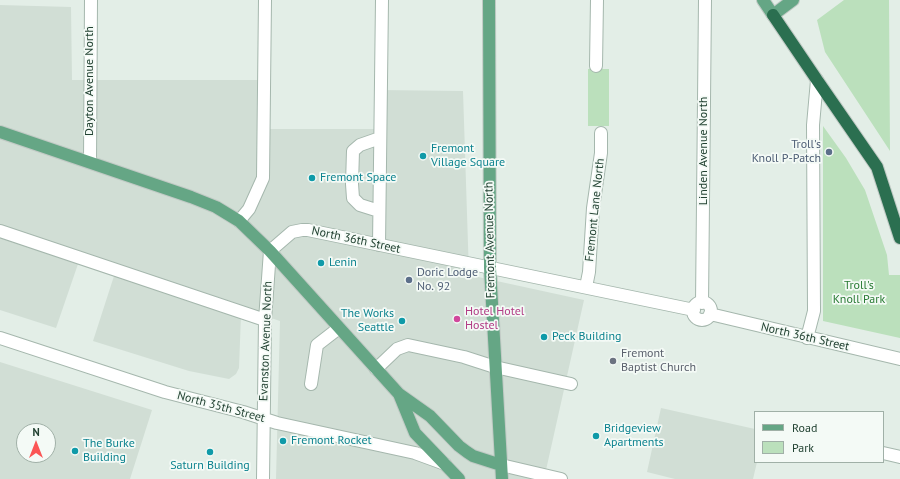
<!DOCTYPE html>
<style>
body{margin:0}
#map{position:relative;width:900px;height:479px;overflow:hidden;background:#e3eee7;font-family:"PT Sans",sans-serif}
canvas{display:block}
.legend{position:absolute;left:754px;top:411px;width:130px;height:52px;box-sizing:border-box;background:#f4faf6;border:1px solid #a0b0a7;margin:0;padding:5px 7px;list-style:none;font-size:12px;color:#214131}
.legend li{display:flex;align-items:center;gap:8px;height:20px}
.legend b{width:20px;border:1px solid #a0b0a7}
.north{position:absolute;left:16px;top:423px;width:40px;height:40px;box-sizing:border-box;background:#f4faf6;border:1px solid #a0b0a7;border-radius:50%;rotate:0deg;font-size:11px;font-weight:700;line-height:16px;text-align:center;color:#214131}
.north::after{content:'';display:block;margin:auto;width:14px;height:18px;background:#fb5555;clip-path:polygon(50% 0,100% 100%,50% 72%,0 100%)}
</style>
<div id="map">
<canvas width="900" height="479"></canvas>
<ul class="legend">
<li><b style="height:5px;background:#65a685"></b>Road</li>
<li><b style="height:11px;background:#bbe0bc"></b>Park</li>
</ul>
<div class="north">N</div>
</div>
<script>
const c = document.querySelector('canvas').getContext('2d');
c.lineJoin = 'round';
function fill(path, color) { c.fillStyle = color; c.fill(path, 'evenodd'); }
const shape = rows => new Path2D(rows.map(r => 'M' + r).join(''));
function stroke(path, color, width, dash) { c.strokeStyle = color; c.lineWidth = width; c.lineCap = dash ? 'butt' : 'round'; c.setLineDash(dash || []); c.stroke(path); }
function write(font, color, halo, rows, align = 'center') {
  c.font = font + ' "PT Sans",sans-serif'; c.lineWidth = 3.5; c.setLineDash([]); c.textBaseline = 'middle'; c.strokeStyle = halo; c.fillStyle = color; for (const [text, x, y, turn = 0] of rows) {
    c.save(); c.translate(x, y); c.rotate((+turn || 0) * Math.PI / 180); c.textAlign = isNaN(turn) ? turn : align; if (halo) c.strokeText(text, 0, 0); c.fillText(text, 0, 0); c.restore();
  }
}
const built = shape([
 [0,5,71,7,72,80,264,80,265,129,378,129,378,90,463,91,469,275,584,300,544,479,276,479,280,321,0,228],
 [0,238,78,264,56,328,0,310],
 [114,276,208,307,241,315,239,368,236,374,229,379,189,371,93,341],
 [0,362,152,410,130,479,0,479],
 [24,431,48,431,48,455,24,455],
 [661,408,755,429,755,462,757,462,753,479,675,479,647,472]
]);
const green = shape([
 [844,0,889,0,890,151,825,52,817,20],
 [588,69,609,69,609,126,588,126],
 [823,126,846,158,865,190,887,255,889,275,900,275,900,338,823,321]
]);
const minor = shape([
 [596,66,597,0],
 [90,162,91,0],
 [379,211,360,205,353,198,352,184,353,151,360,145,380,138],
 [239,221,249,209,263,178,265,0],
 [0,231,265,320],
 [379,245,382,0],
 [586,287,589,272,593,208,601,153,601,133],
 '693 311a9 9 0 1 1 18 0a9 9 0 1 1-18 0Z',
 [702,303,705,0],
 [710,314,900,359],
 [0,338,165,392,243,412,277,423,415,453,445,464],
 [807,338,814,311,813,125,817,80],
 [376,369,397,349,408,345,464,357,495,367,571,384],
 [311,384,317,345,339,328],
 [883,453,900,457],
 [501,465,561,479],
 [263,479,265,320,270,251,292,232,302,230,308,230,694,310]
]);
const major = shape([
 [489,0,490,268,502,479],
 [763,0,773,15,793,0],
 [0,132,191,197,216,207,239,221,270,251,399,394,430,416,459,446,467,452,473,456,501,465],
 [399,394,415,433,459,479]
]);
const highway = shape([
 [773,15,817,80,877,167,900,238]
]);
const markers = [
 [829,152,4,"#5c6f8a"],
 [423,156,4,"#0f9aa8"],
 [312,178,4,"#0f9aa8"],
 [321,263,4,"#0f9aa8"],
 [409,280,4,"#5c6f8a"],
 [457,319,4,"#d1479c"],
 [402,321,4,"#0f9aa8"],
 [544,337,4,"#0f9aa8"],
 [613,361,4,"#6b7280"],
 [596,436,4,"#0f9aa8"],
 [283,441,4,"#0f9aa8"],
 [75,451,4,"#0f9aa8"],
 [210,452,4,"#0f9aa8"]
];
const streetNames = [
 ["Dayton Avenue North",90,81,-90],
 ["Linden Avenue North",704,151,-90],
 ["Fremont Lane North",595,210,-84],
 ["North 36th Street",356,240,12],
 ["Fremont Avenue North",490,240,-91],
 ["North 36th Street",805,337,13],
 ["Evanston Avenue North",266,341,-88],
 ["North 35th Street",221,407,15]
];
const serviceNames = [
 ["Troll's",821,145],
 ["Knoll P-Patch",821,159],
 ["Doric Lodge",417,273,"left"],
 ["No. 92",417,287,"left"]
];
const cultureNames = [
 ["Fremont",431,149],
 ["Village Square",431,163],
 ["Fremont Space",320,178],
 ["Lenin",329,263],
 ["The Works",394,314,"right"],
 ["Seattle",394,328,"right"],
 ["Peck Building",552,337],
 ["Bridgeview",604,429],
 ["Apartments",604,443],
 ["Fremont Rocket",291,441],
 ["The Burke",83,444],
 ["Building",83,458],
 ["Saturn Building",210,466,"center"]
];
const parkNames = [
 ["Troll's",859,286],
 ["Knoll Park",859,300]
];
const hotelNames = [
 ["Hotel Hotel",465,312],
 ["Hostel",465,326]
];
const worshipNames = [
 ["Fremont",621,354],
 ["Baptist Church",621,368]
];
fill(built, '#d1ded5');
fill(green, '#bbe0bc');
stroke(minor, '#a5b7ad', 14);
stroke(major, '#c1cac5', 14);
stroke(highway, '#c1cac5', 14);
stroke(minor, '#fff', 12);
stroke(major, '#65a685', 12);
stroke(highway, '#2b6f50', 12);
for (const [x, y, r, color] of markers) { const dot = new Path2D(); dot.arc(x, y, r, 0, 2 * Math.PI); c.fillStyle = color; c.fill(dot); stroke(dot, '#f4faf6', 1.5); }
write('12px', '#214131', '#f4faf6', streetNames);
write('12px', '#4e5e75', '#f4faf6', serviceNames, 'right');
write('12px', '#0d838f', '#f4faf6', cultureNames, 'left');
write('12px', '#297b34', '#f4faf6', parkNames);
write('12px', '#b23c85', '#f4faf6', hotelNames, 'left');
write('12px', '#5b616d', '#f4faf6', worshipNames, 'left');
</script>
